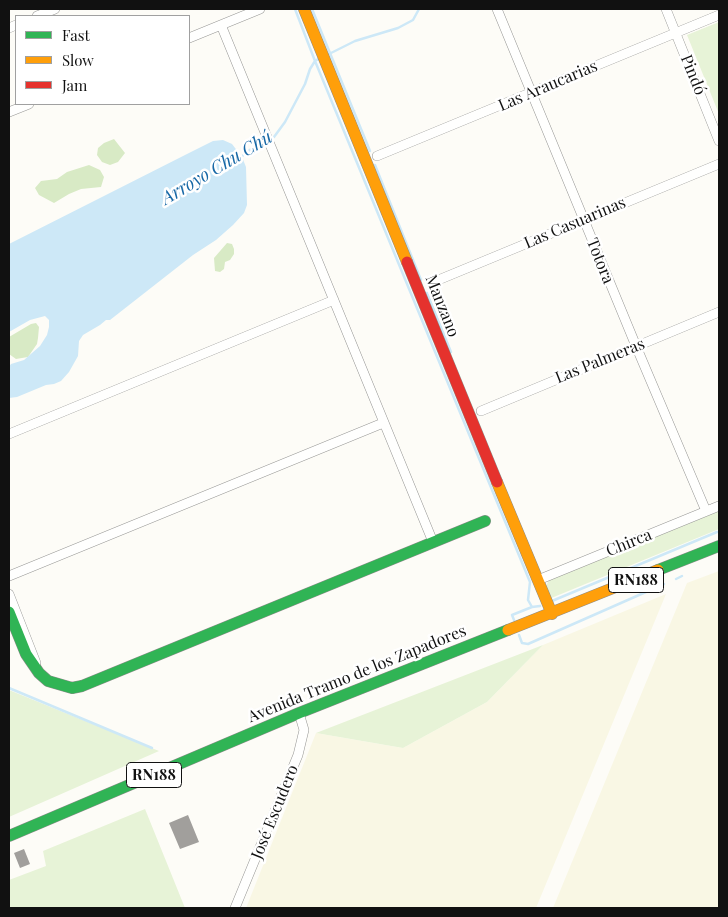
<!DOCTYPE html>
<meta charset="utf-8">
<style>
body{margin:0}
#map{position:relative;width:728px;height:917px;overflow:hidden;background:#fdfcf7;font-family:"Playfair Display",serif}
canvas{display:block}
.frame{position:absolute;inset:0;border:10px solid #111;pointer-events:none}
.legend{position:absolute;left:15px;top:15px;width:175px;height:90px;box-sizing:border-box;background:#fff;border:1px solid #a0a0a0;margin:0;padding:6px 9px;list-style:none;font-size:15px;color:#111}
.legend li{display:flex;align-items:center;gap:10px;height:25px}
.legend b{width:25px;border:1px solid #a0a0a0}
</style>
<div id="map">
<canvas width="728" height="917"></canvas>
<div class="frame"></div>
<ul class="legend">
<li><b style="height:6px;background:#30b455"></b>Fast</li>
<li><b style="height:6px;background:#ff9f0a"></b>Slow</li>
<li><b style="height:6px;background:#e5322d"></b>Jam</li>
</ul>
</div>
<script>
const c = document.querySelector('canvas').getContext('2d');
c.lineJoin = 'round';
function fill(path, color) { c.fillStyle = color; c.fill(path, 'evenodd'); }
const shape = rows => new Path2D(rows.map(r => 'M' + r).join(''));
function stroke(path, color, width, dash) { c.strokeStyle = color; c.lineWidth = width; c.lineCap = dash ? 'butt' : 'round'; c.setLineDash(dash || []); c.stroke(path); }
function write(font, color, halo, rows, align = 'center') {
  c.font = font + ' "Playfair Display",serif'; c.lineWidth = 5; c.setLineDash([]); c.textBaseline = 'middle'; c.strokeStyle = halo; c.fillStyle = color; for (const [text, x, y, turn = 0] of rows) {
    c.save(); c.translate(x, y); c.rotate((+turn || 0) * Math.PI / 180); c.textAlign = isNaN(turn) ? turn : align; if (halo) c.strokeText(text, 0, 0); c.fillText(text, 0, 0); c.restore();
  }
}
const farmland = shape([
 [719,571,719,908,553,908,687,583],
 [666,594,536,908,246,908,316,733,403,748,487,702,543,645]
]);
const green = shape([
 [719,22,719,114,687,35],
 [719,511,719,529,549,599,545,588,549,580],
 [543,645,487,702,403,748,316,733],
 [9,690,159,751,9,817],
 [145,809,185,908,9,908,9,880,46,866,43,851]
]);
const forest = shape([
 [114,139,125,153,118,162,110,165,102,162,97,155,98,148,104,143],
 [89,165,100,170,104,177,101,187,81,189,69,194,54,203,39,195,35,188,41,181,57,179,67,172],
 [227,243,232,244,234,249,234,254,230,260,225,262,224,269,220,272,215,271,214,258],
 [36,323,39,327,38,338,37,344,28,357,16,359,9,354,9,337,31,324]
]);
const water = shape([
 [223,140,232,144,242,157,246,167,247,205,244,213,233,225,216,240,193,255,110,320,106,320,100,325,83,335,79,341,78,356,69,372,61,381,54,384,46,385,17,397,9,398,9,367,11,364,24,360,40,346,47,335,49,327,49,320,45,316,30,320,9,332,9,244,189,153,213,141]
]);
const stream = shape([
 [295,9,315,61,530,582,528,600,532,607,512,615,514,620],
 [312,9,370,151],
 [327,55,355,41,398,28,413,20,419,9],
 [241,157,260,142,274,137,285,122,305,84,310,69,315,61,320,58],
 [375,165,421,280],
 [427,293,451,352],
 [676,579,682,576],
 [552,601,717,532],
 [532,607,540,606],
 [519,635,522,643,528,644,664,584],
 [9,688,152,748]
]);
const building = shape([
 [188,815,199,842,180,849,169,823],
 [24,849,30,864,20,868,14,853]
]);
const street = shape([
 [497,9,636,346,706,511],
 [666,9,719,141],
 [37,16,55,9],
 [221,25,433,542],
 [9,28,16,25],
 [189,38,260,9],
 [9,112,29,104],
 [377,156,719,15],
 [431,283,719,164],
 [481,411,719,312],
 [9,434,334,300],
 [9,576,383,423],
 [538,580,719,506],
 [9,594,36,663],
 [235,908,298,755,304,730,299,713]
]);
const fast = shape([
 [658,570,719,546],
 [9,612,26,654,39,673,48,681,72,688,82,686,485,521],
 [9,836,299,713,508,630]
]);
const slow = shape([
 [304,9,407,262],
 [497,482,552,614],
 [508,630,658,570]
]);
const jam = shape([
 [407,262,497,482]
]);
const shields = [
 [636,580,55],
 [154,775,55]
];
const shieldNames = [
 ["RN188",636,580],
 ["RN188",154,775]
];
const streetNames = [
 ["Pindó",693,75,68],
 ["Las Araucarias",548,86,-23],
 ["Las Casuarinas",575,223,-23],
 ["Totora",600,261,68],
 ["Manzano",442,306,68],
 ["Las Palmeras",600,361,-22],
 ["Chirca",629,543,-22],
 ["Avenida Tramo de los Zapadores",357,674,-22],
 ["José Escudero",275,812,-68]
];
const waterNames = [
 ["Arroyo Chu Chú",217,168,-31]
];
fill(farmland, '#f9f7e4');
fill(green, '#e7f3d7');
fill(forest, '#d8eac5');
fill(water, '#cde8f7');
stroke(stream, '#cde8f7', 2.5);
fill(building, '#a19f9c');
stroke(street, '#979795', 10);
stroke(fast, '#8e8d8b', 12);
stroke(slow, '#8e8d8b', 12);
stroke(jam, '#8e8d8b', 12);
stroke(street, '#fffffe', 9);
stroke(fast, '#30b455', 11);
stroke(slow, '#ff9f0a', 11);
stroke(jam, '#e5322d', 11);
for (const [x, y, w] of shields) { const box = new Path2D(); box.roundRect(x - w / 2, y - 12.5, w, 25, 4); c.fillStyle = '#fff'; c.fill(box); stroke(box, '#111', 1); }
write('bold 15px', '#111', null, shieldNames);
write('16px', '#111', '#fff', streetNames);
write('italic 18px', '#1768a6', '#fff', waterNames);
</script>
